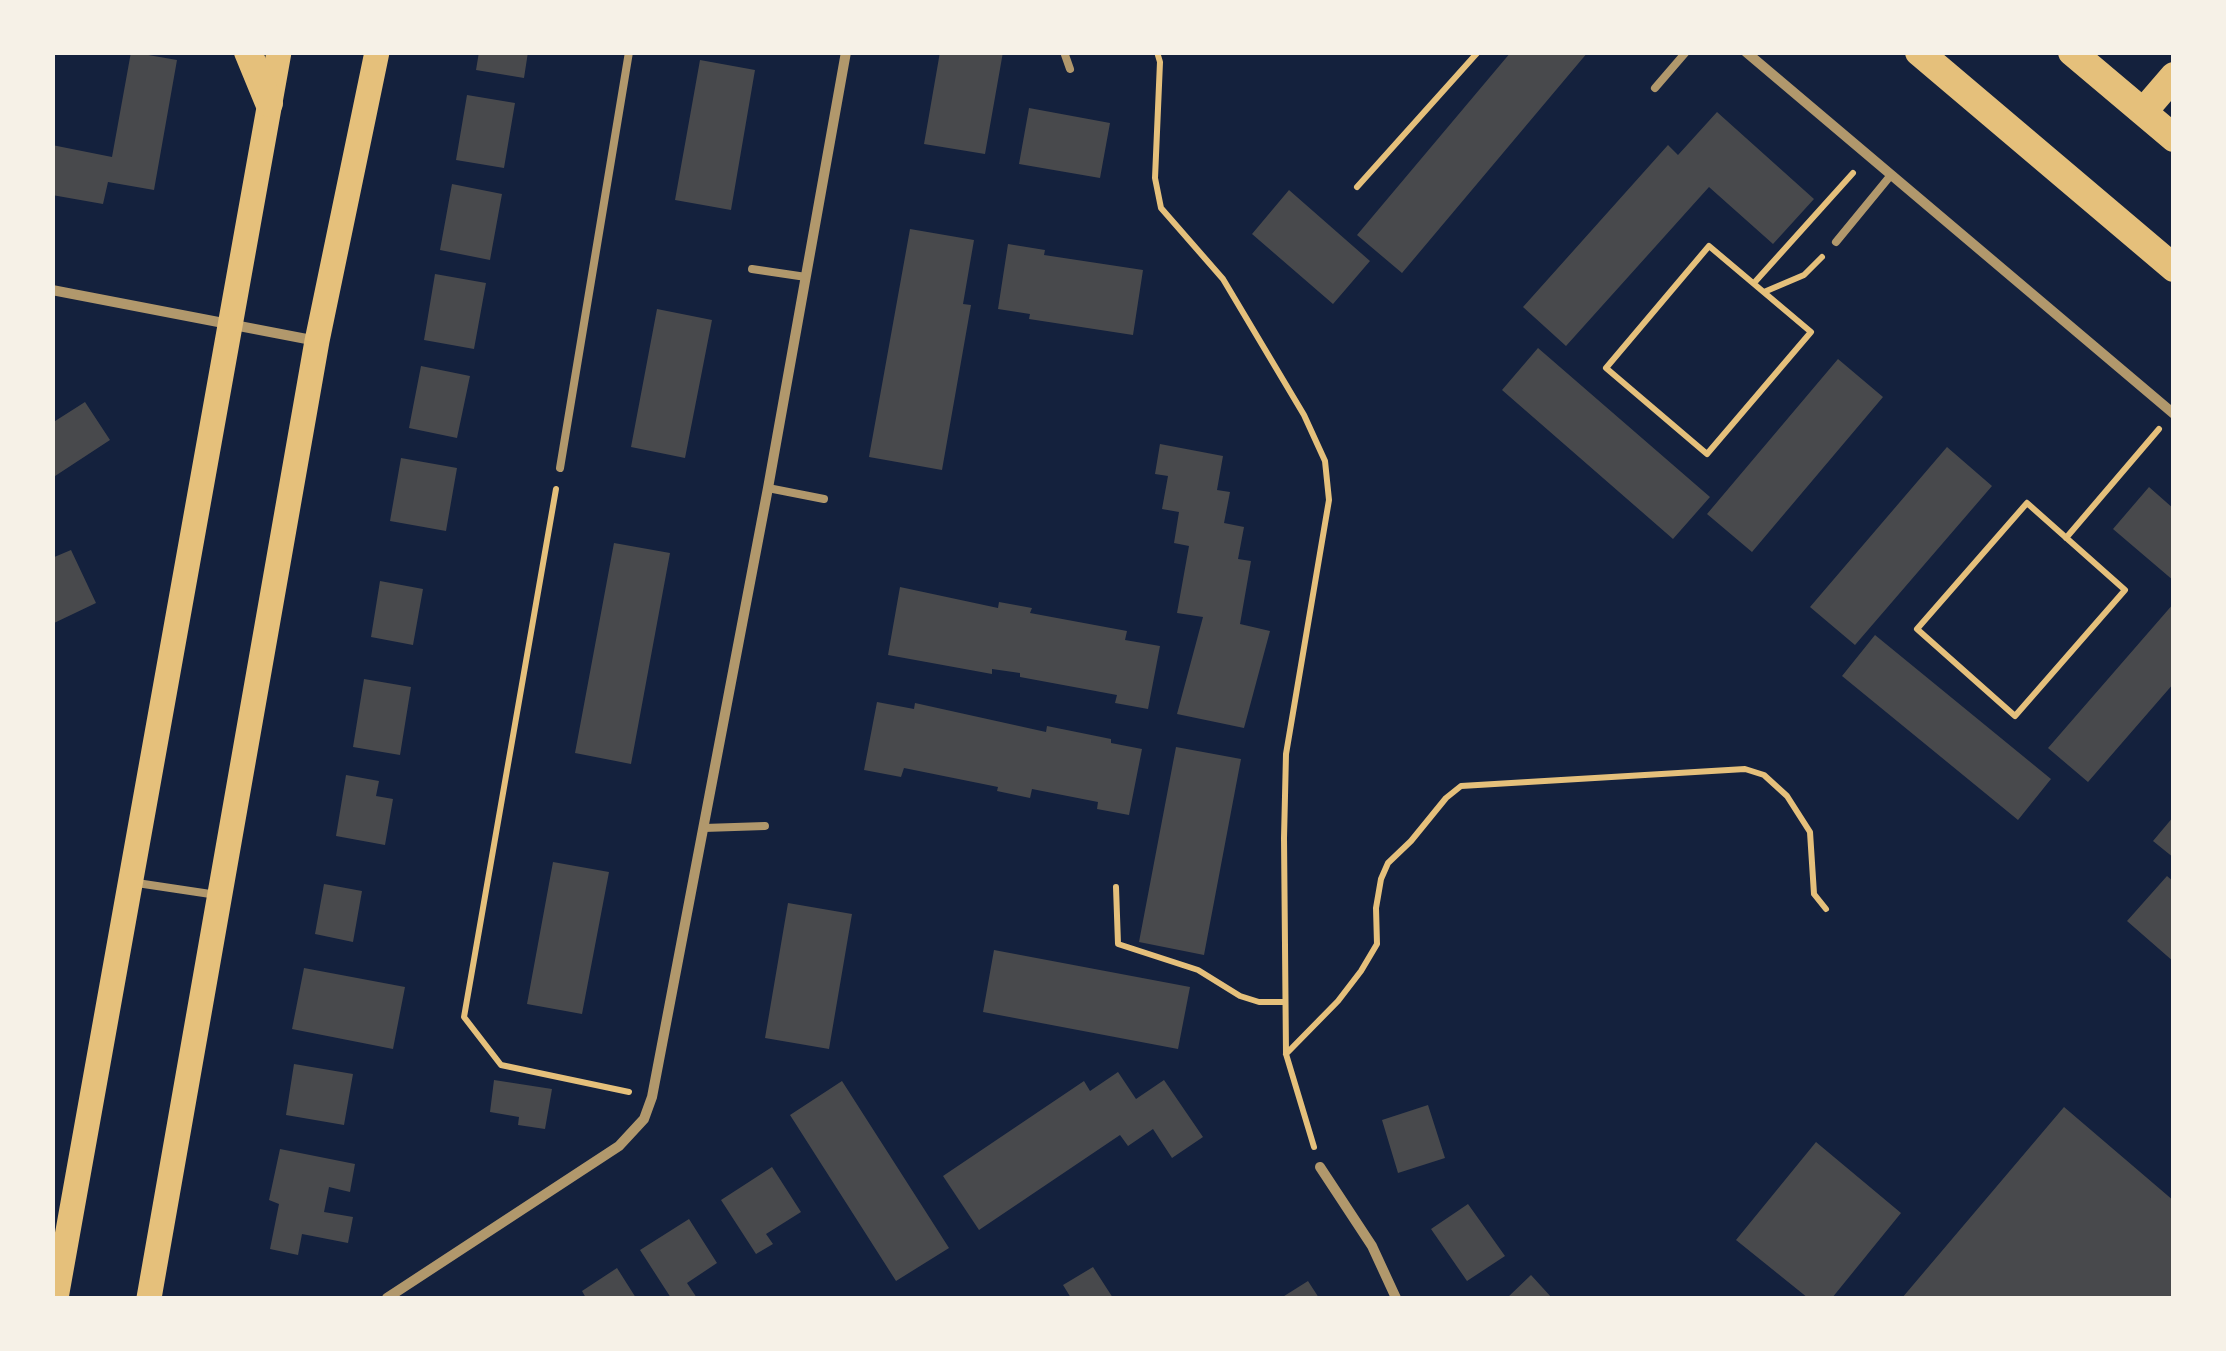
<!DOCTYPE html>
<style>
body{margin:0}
#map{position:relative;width:2226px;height:1351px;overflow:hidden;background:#14213d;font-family:"Noto Sans",sans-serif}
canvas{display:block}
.frame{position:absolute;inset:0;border:55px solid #f6f1e7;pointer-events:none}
</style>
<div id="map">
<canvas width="2226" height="1351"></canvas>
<div class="frame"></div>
</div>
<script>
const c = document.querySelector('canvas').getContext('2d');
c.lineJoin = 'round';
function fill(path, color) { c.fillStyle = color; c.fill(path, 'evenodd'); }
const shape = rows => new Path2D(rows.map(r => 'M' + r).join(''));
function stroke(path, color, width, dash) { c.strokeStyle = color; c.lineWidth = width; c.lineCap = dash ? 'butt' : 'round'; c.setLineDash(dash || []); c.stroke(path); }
const building = shape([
 [131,52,177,60,154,190,108,182,103,204,52,195,52,145,112,157],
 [479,52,528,52,524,78,476,70],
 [940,52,1003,52,985,154,924,144],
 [1511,52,1588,52,1402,273,1357,235],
 [700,60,755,70,731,210,675,200],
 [467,95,515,103,504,168,456,160],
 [1029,108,1110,123,1100,178,1019,164],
 [1717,112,1814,199,1773,244,1709,187,1566,346,1523,307,1668,145,1678,155],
 [452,184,502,194,490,260,440,250],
 [1289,190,1370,261,1333,304,1252,234],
 [910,229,974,240,963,304,971,305,942,470,869,457],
 [1008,244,1045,250,1044,255,1143,270,1133,335,1029,319,1030,314,998,309],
 [435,274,486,283,474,349,424,340],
 [657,309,712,320,685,458,631,447],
 [1538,348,1710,497,1673,539,1502,390],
 [1838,359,1883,397,1752,552,1707,514],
 [421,366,470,376,457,438,409,428],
 [85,402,110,440,52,478,52,423],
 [1160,444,1223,456,1217,490,1230,492,1224,523,1244,527,1238,559,1251,561,1240,624,1270,631,1244,728,1177,714,1203,617,1177,613,1189,546,1174,543,1179,512,1162,509,1168,476,1155,474],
 [1947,447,1992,486,1855,645,1810,607],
 [401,458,457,468,446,531,390,521],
 [2149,487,2174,509,2174,581,2113,529],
 [614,543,670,553,631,764,575,753],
 [71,550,96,603,52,624,52,558],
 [380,581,423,589,413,645,371,637],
 [900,587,998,608,999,602,1032,608,1030,613,1127,631,1125,640,1160,646,1148,709,1115,703,1117,695,1020,677,1020,673,992,669,992,674,888,655],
 [2174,603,2174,683,2088,782,2048,748],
 [1875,635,2051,779,2018,820,1842,676],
 [364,679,411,687,400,755,353,747],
 [877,702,914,709,915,703,1046,732,1047,726,1111,739,1111,743,1142,749,1129,815,1097,809,1098,802,1032,789,1030,798,997,791,998,787,904,768,901,777,864,770],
 [1176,747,1241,759,1204,955,1139,942],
 [346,775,379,781,376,796,393,799,385,845,336,836],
 [2174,816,2174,858,2153,841],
 [553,862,609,872,582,1014,527,1004],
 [2167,876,2174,882,2174,962,2127,921],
 [324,884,362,891,353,942,315,934],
 [788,903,852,914,829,1049,765,1038],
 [994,950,1190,987,1178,1049,983,1012],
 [304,968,405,987,393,1049,292,1029],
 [294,1064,353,1074,344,1125,286,1115],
 [1118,1072,1136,1099,1164,1080,1203,1137,1172,1158,1153,1129,1128,1146,1120,1135,979,1230,943,1176,1084,1081,1090,1091],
 [494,1080,552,1089,545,1129,518,1125,519,1117,490,1112],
 [842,1081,949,1248,896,1281,790,1115],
 [1428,1105,1445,1158,1398,1173,1382,1120],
 [2064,1107,2174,1201,2174,1298,1902,1298],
 [1816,1142,1901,1213,1832,1298,1808,1298,1736,1240],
 [280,1149,355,1164,350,1192,329,1187,324,1212,353,1217,348,1243,302,1234,298,1255,270,1249,279,1204,269,1200],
 [772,1167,801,1212,766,1234,773,1244,756,1254,721,1200],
 [1468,1204,1505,1256,1467,1281,1431,1229],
 [689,1219,717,1263,687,1283,697,1298,671,1298,640,1250],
 [1093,1267,1113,1298,1071,1298,1063,1285],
 [617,1268,636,1298,586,1298,582,1291],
 [1531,1275,1552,1298,1507,1298],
 [1308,1281,1319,1298,1281,1298]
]);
const path = shape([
 [1157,52,1160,62,1155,178,1161,208,1223,279,1304,415,1325,461,1329,500,1286,754,1284,838,1286,1054,1314,1147],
 [1357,187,1478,52],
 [1709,246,1811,332,1707,454,1606,368,1709,246],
 [1754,283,1853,173],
 [1764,292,1804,275,1822,257],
 [556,489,464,1017,501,1065,629,1092],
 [2027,503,2125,590,2015,716,1917,629,2027,503],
 [2066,538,2159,429],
 [1116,887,1118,944,1198,970,1240,996,1259,1002,1285,1002],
 [1286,1054,1338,1001,1361,971,1377,944,1376,908,1381,879,1388,863,1411,841,1446,798,1461,786,1745,769,1764,775,1787,796,1810,832,1814,894,1826,909]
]);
const service = shape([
 [1064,52,1070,69],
 [1655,88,1686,52],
 [1836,242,1891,175],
 [752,269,806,277],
 [560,468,629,52],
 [768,488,824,499],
 [704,828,765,826],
 [137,883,217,895]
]);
const minor = shape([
 [1746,52,2174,414],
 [52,290,317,341],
 [1320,1167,1372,1246,1396,1298],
 [387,1298,619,1146,644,1119,652,1097,768,488,846,52]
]);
const primary = shape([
 [56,1298,279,52],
 [149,1298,317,341,377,52]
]);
const trunk = shape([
 [248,52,269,103],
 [1919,52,2174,268],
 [2072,52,2174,138],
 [2143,112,2174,76]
]);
fill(building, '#48494c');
stroke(path, '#e5c07b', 6);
stroke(service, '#b1986c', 8);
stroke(minor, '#b1986c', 10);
stroke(primary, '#e5c07b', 25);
stroke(trunk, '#e5c07b', 28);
</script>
